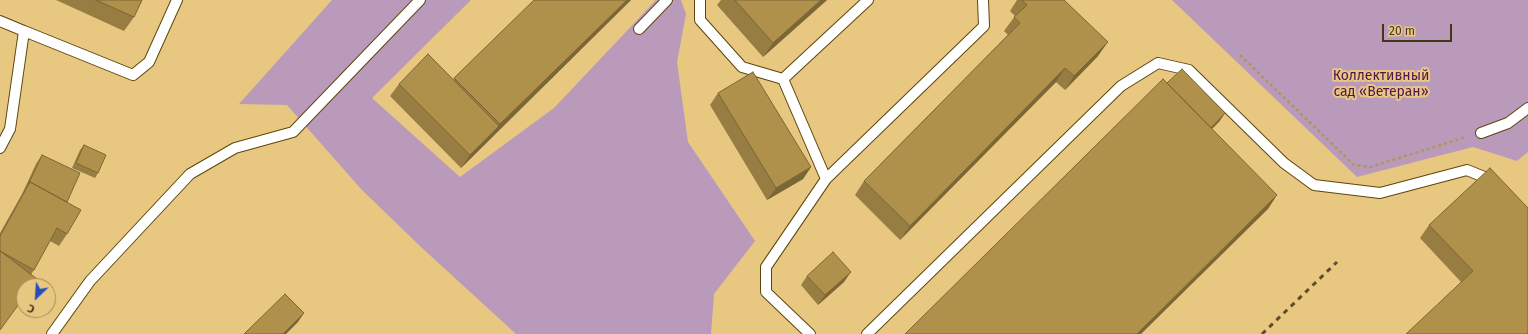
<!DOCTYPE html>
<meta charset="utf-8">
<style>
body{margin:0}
#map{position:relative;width:1528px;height:334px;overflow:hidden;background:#e8c781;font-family:"Fira Sans",sans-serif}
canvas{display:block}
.north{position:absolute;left:16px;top:278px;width:40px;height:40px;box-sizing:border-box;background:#e8c781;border:1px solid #a68d57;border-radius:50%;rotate:205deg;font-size:11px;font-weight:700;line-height:16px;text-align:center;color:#423518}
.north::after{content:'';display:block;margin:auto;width:14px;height:18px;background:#274dbc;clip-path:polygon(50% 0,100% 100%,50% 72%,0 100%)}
.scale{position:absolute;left:1382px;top:24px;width:70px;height:18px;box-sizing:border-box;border:2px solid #423518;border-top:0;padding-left:5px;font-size:12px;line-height:14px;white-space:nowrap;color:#423518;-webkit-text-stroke:3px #e8c781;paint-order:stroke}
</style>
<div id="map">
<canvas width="1528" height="334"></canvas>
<div class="north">С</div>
<div class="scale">20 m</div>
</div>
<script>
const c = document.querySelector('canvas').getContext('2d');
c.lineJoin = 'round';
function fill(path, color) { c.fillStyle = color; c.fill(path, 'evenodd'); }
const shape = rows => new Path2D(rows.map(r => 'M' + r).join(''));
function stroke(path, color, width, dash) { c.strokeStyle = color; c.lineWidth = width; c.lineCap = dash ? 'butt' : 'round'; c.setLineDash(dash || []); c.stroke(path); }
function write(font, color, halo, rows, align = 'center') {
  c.font = font + ' "Fira Sans",sans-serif'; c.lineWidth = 4; c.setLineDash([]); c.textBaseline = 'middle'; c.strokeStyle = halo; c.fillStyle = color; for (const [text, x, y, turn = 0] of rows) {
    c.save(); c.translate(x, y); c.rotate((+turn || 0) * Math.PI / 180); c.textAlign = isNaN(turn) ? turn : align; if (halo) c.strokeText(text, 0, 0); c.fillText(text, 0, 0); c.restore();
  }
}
const green = shape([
 [332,0,471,0,372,98,460,177,554,108,656,0,681,0,686,14,677,62,688,142,755,241,714,294,711,334,516,334,421,247,361,189,287,105,239,104],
 [1172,0,1528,0,1528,152,1517,161,1473,147,1357,177]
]);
const path = shape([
 [1240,55,1354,165,1370,167,1466,137]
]);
const service = shape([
 [700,0,700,20,742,67,783,79,826,179,984,26,983,0],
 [0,21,24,31,10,129,0,148],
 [639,29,667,0],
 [24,31,133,75,149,62,177,0],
 [783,79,868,0],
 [1481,133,1508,123,1528,108],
 [52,334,90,281,190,174,235,148,293,132,420,0],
 [810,334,766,292,766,267,826,179],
 [867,334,1121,86,1158,63,1189,70,1284,163,1314,185,1380,193,1467,170,1494,181]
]);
const rail = shape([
 [1262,334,1337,262]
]);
const wall = shape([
 [56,0,142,0,134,17,124,31],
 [631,0,461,168,390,96,399,84,453,80,454,78],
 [721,0,827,0,763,57,717,5],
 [1017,0,1064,0,1098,56,1065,90,1056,82,900,240,855,195,864,181,1008,35,1004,31,1015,16,1010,11],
 [718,93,811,167,803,179,767,200,710,105],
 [84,145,98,173,95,178,72,168,80,150],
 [42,155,67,202,67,234,59,246,50,241,0,330,0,233,22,194,36,164],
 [1528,208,1528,334,1461,282,1420,238,1429,225],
 [807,276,844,282,818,305,801,285]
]);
const shadedWall = shape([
 [627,0,631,0,461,168,470,155,500,124],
 [821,0,827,0,763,57,773,43],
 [1108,42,1098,56,1065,90,1074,76],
 [1065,68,1056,82,900,240,910,226],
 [1225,113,1219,122,1200,141,1207,131],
 [811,167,803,179,767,200,776,188],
 [1277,195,1268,209,1141,334,1137,334],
 [851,272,844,282,818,305,825,295],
 [304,313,298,322,286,334,283,334]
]);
const building = shape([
 [96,0,142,0,134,17,96,0],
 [534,0,627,0,500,124,454,78,534,0],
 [735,0,821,0,773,43,735,0],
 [1022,0,1064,0,1108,42,1074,76,1065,68,910,226,864,181,1020,23,1014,17,1027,5,1022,0],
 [428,54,499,126,470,155,399,84,428,54],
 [1182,69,1225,113,1211,128,1167,83,1182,69],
 [753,72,811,167,776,188,718,93,753,72],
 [1163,79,1277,195,1137,334,905,334,1163,79],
 [84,145,106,155,98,173,76,163,84,145],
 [42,155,80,173,67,202,30,182,28,185,42,155],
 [1490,168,1528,208,1528,334,1406,334,1473,271,1429,225,1490,168],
 [30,182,81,210,67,234,57,228,34,270,0,251,0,236,30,182],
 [0,251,37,279,32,286,24,286,24,297,0,330,0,251],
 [833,252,851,272,825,295,807,276,833,252],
 [285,294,304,313,283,334,244,334,285,294]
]);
const parkNames = [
 ["Коллективный",1381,76],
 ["сад «Ветеран»",1381,92]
];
fill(green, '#ba9aba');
stroke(service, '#5d460d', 12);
stroke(path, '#af955d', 2.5, [3, 3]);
stroke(service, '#fff', 10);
stroke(rail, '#5d4d29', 3, [5, 5]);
fill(wall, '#977d41');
fill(shadedWall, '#7b6635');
fill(building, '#b0914c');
stroke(building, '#7b6635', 1);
write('14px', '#4e1551', '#e8c781', parkNames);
</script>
